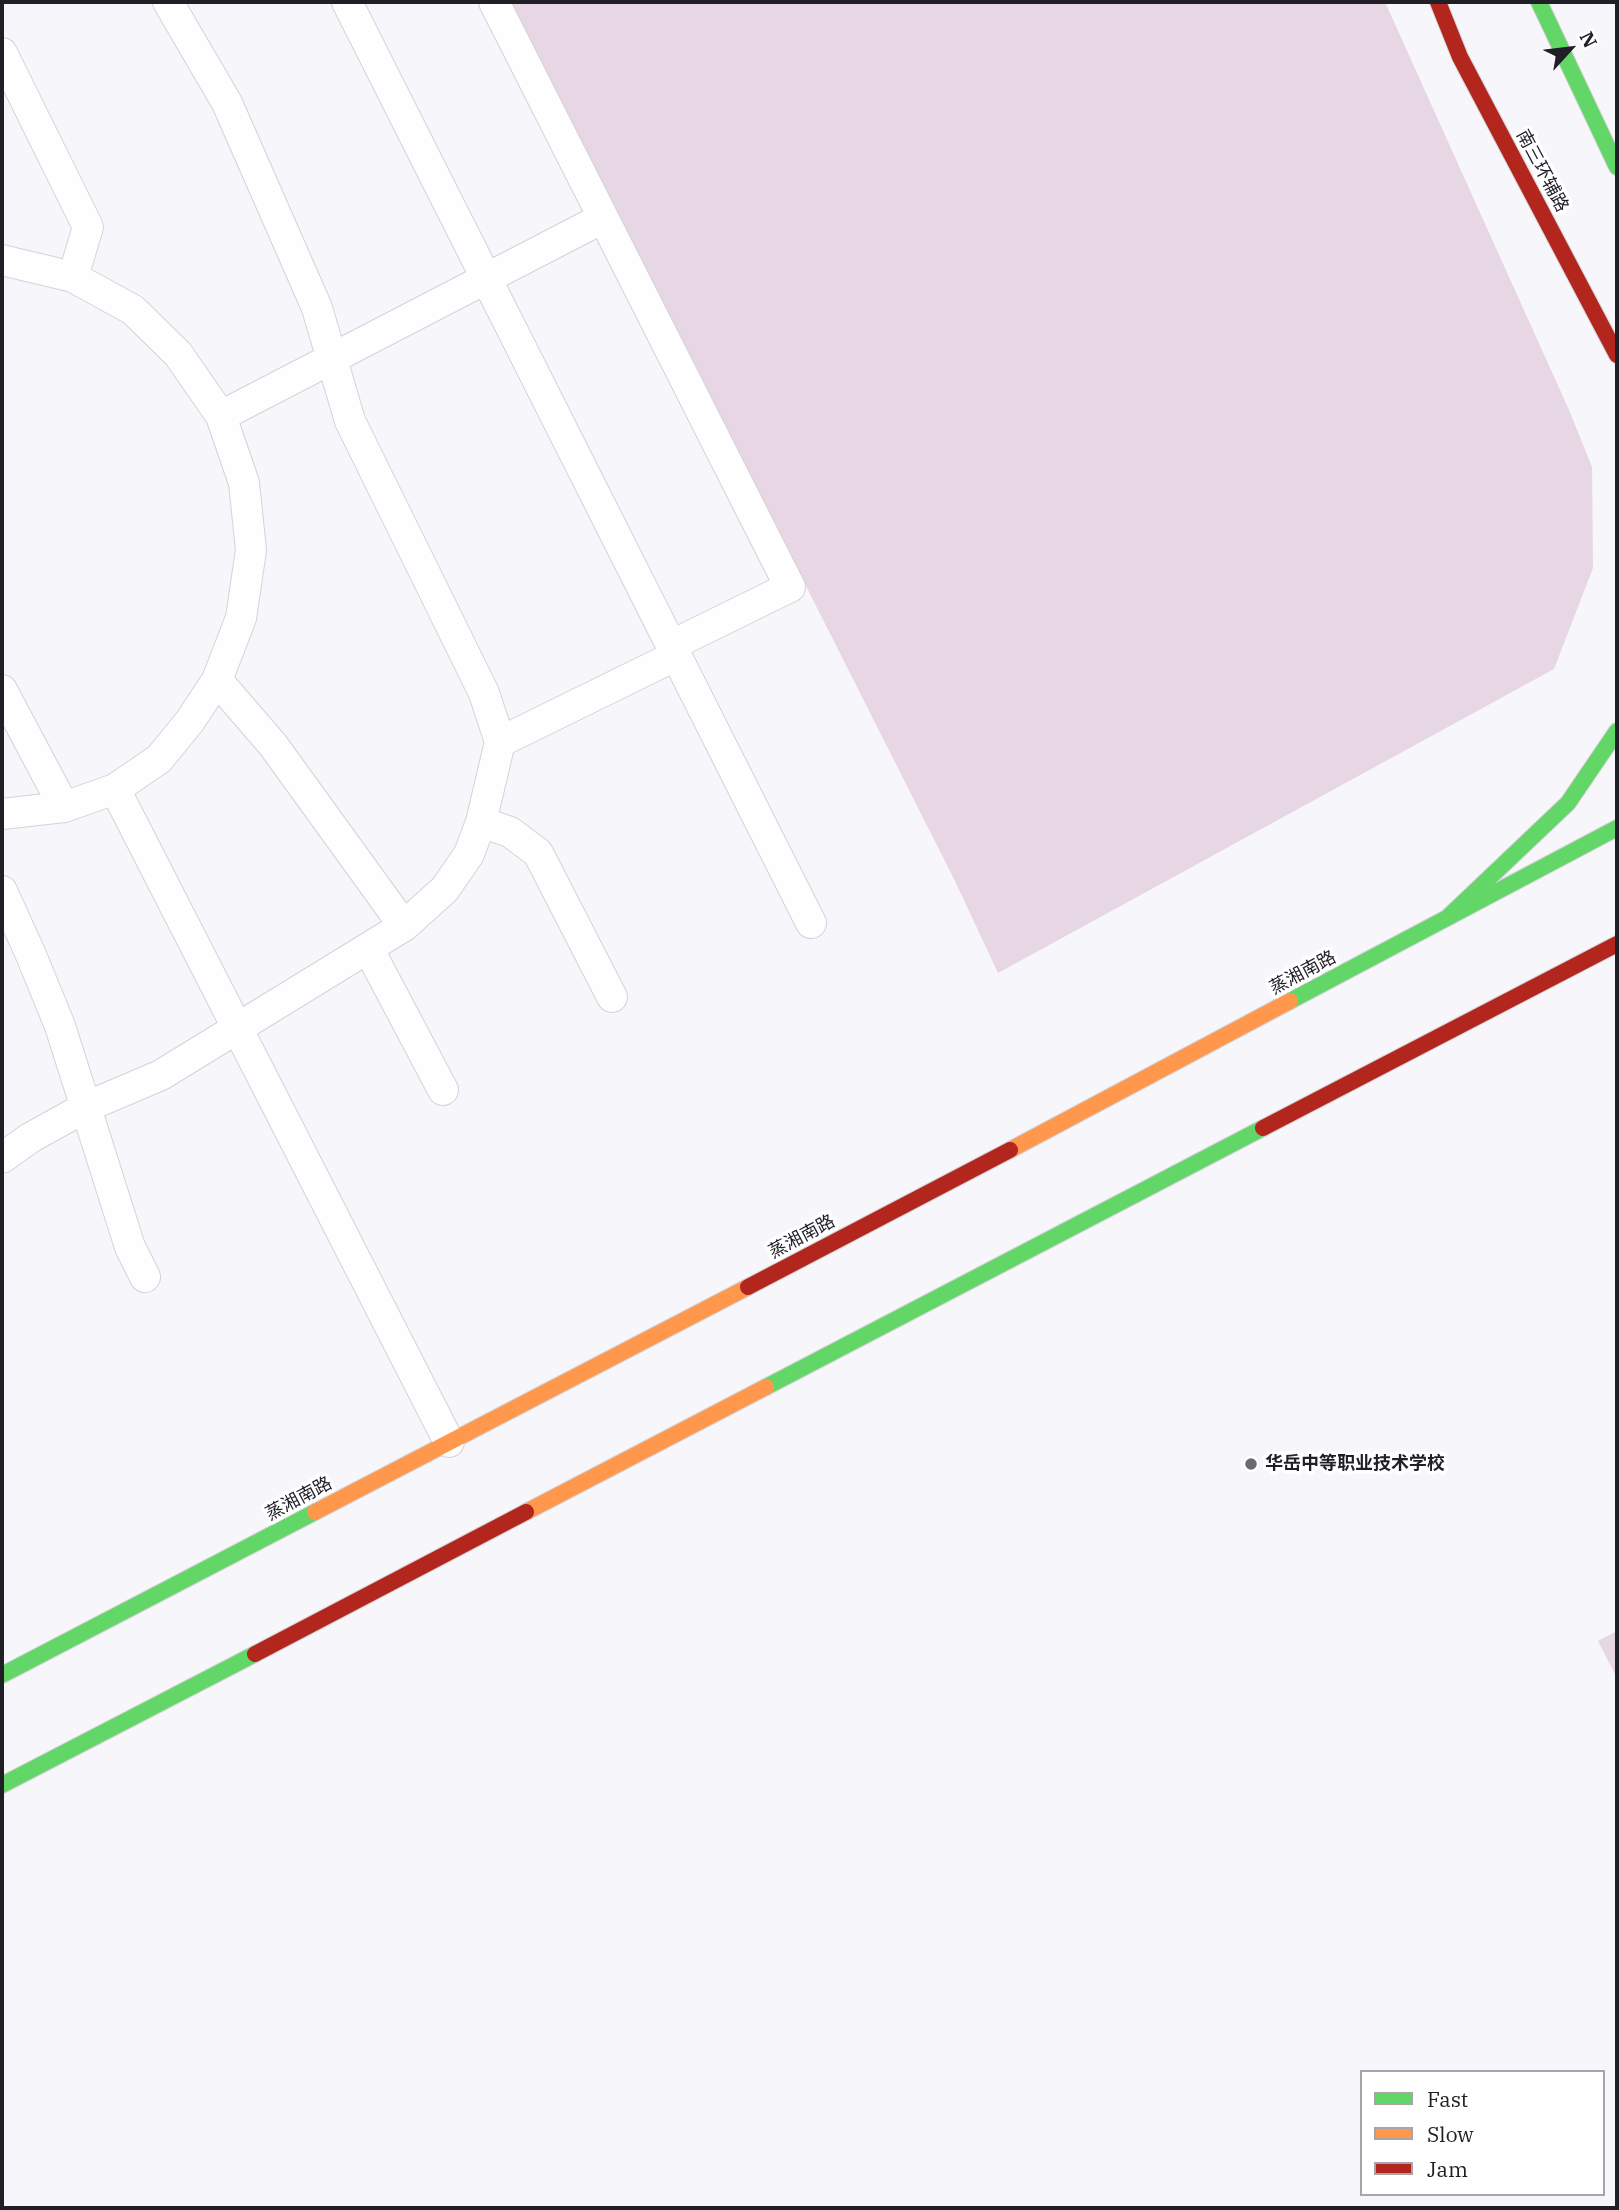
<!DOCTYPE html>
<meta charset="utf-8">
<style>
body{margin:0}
#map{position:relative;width:1619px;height:2210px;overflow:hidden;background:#f6f6fb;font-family:"IBM Plex Serif",serif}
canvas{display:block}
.frame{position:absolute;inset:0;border:4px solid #201f25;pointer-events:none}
.legend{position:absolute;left:1360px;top:2070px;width:245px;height:126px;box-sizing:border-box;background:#fff;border:2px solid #a6a5a8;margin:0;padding:9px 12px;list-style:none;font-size:21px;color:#201f25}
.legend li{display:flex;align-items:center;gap:14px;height:35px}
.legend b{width:35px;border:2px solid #a6a5a8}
.north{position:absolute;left:1535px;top:14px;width:70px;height:70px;-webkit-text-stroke:5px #fff;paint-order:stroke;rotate:63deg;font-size:19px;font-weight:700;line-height:28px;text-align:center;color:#201f25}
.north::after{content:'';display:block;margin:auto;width:24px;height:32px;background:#201f25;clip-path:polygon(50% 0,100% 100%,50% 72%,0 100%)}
</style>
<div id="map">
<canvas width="1619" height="2210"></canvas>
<div class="frame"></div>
<ul class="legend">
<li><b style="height:9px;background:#63d668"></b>Fast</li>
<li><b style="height:9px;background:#ff974d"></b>Slow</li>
<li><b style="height:9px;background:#b3261e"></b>Jam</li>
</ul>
<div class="north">N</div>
</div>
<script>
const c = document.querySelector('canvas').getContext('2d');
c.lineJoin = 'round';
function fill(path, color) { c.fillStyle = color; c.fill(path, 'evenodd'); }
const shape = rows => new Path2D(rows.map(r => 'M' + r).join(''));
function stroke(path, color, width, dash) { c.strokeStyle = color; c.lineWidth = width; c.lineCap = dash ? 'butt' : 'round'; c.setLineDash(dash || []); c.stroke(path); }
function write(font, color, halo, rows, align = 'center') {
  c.font = font + ' "IBM Plex Serif","Noto Sans SC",serif'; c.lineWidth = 7; c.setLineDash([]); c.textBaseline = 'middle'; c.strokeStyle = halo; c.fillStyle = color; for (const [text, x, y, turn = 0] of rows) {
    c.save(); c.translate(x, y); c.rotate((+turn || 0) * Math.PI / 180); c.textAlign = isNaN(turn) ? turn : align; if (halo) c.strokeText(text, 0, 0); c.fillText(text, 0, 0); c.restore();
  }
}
const green = shape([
 [511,2,1385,2,1569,410,1592,467,1593,568,1554,669,998,973,955,881],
 [1617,1631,1617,1678,1598,1641]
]);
const street = shape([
 [347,2,811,923],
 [494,2,790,587,672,645],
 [2,53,88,227,73,277],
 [2,260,73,277,133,310,178,354,221,416,244,483,251,550,241,618,217,680,190,721,159,759,115,789,64,807,2,814],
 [221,416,603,218],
 [217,680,273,745,404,926],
 [2,690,64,807],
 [500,742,677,655],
 [115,789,449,1442],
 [481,822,510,832,538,853,612,997],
 [2,891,31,955,60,1026,130,1247,145,1277],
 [368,948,443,1090],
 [2,1158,30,1138,86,1107,161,1075,404,926,445,889,469,854,481,822,500,742,484,693,350,421,317,308,227,103,168,2]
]);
const fast = shape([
 [1539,2,1617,167],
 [1447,918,1568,803,1617,731],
 [1290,1001,1617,828],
 [766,1387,1263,1128],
 [2,1675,315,1512],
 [2,1785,255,1654]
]);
const slow = shape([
 [1010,1150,1290,1001],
 [315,1512,748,1287],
 [526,1512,766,1387]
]);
const jam = shape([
 [1438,2,1460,57,1617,355],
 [1263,1128,1617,944],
 [748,1287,1010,1150],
 [255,1654,526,1512]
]);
const markers = [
 [1251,1464,7,"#6b6a70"]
];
const streetNames = [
 ["南三环辅路",1542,171,62],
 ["蒸湘南路",1303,973,-28],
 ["蒸湘南路",802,1237,-28],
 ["蒸湘南路",299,1499,-28]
];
const poiNames = [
 ["华岳中等职业技术学校",1265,1464]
];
fill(green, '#e7d6e3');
stroke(street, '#d3d3d8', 32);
stroke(fast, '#d4d3d6', 18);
stroke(slow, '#d4d3d6', 18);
stroke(jam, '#d4d3d6', 18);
stroke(street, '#fefefe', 30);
stroke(fast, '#63d668', 16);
stroke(slow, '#ff974d', 16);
stroke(jam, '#b3261e', 16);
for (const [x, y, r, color] of markers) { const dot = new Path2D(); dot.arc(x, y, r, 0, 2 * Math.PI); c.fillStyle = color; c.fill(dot); stroke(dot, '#fff', 2.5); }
write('18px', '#201f25', '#fff', streetNames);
write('bold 18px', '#201f25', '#fff', poiNames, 'left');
</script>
